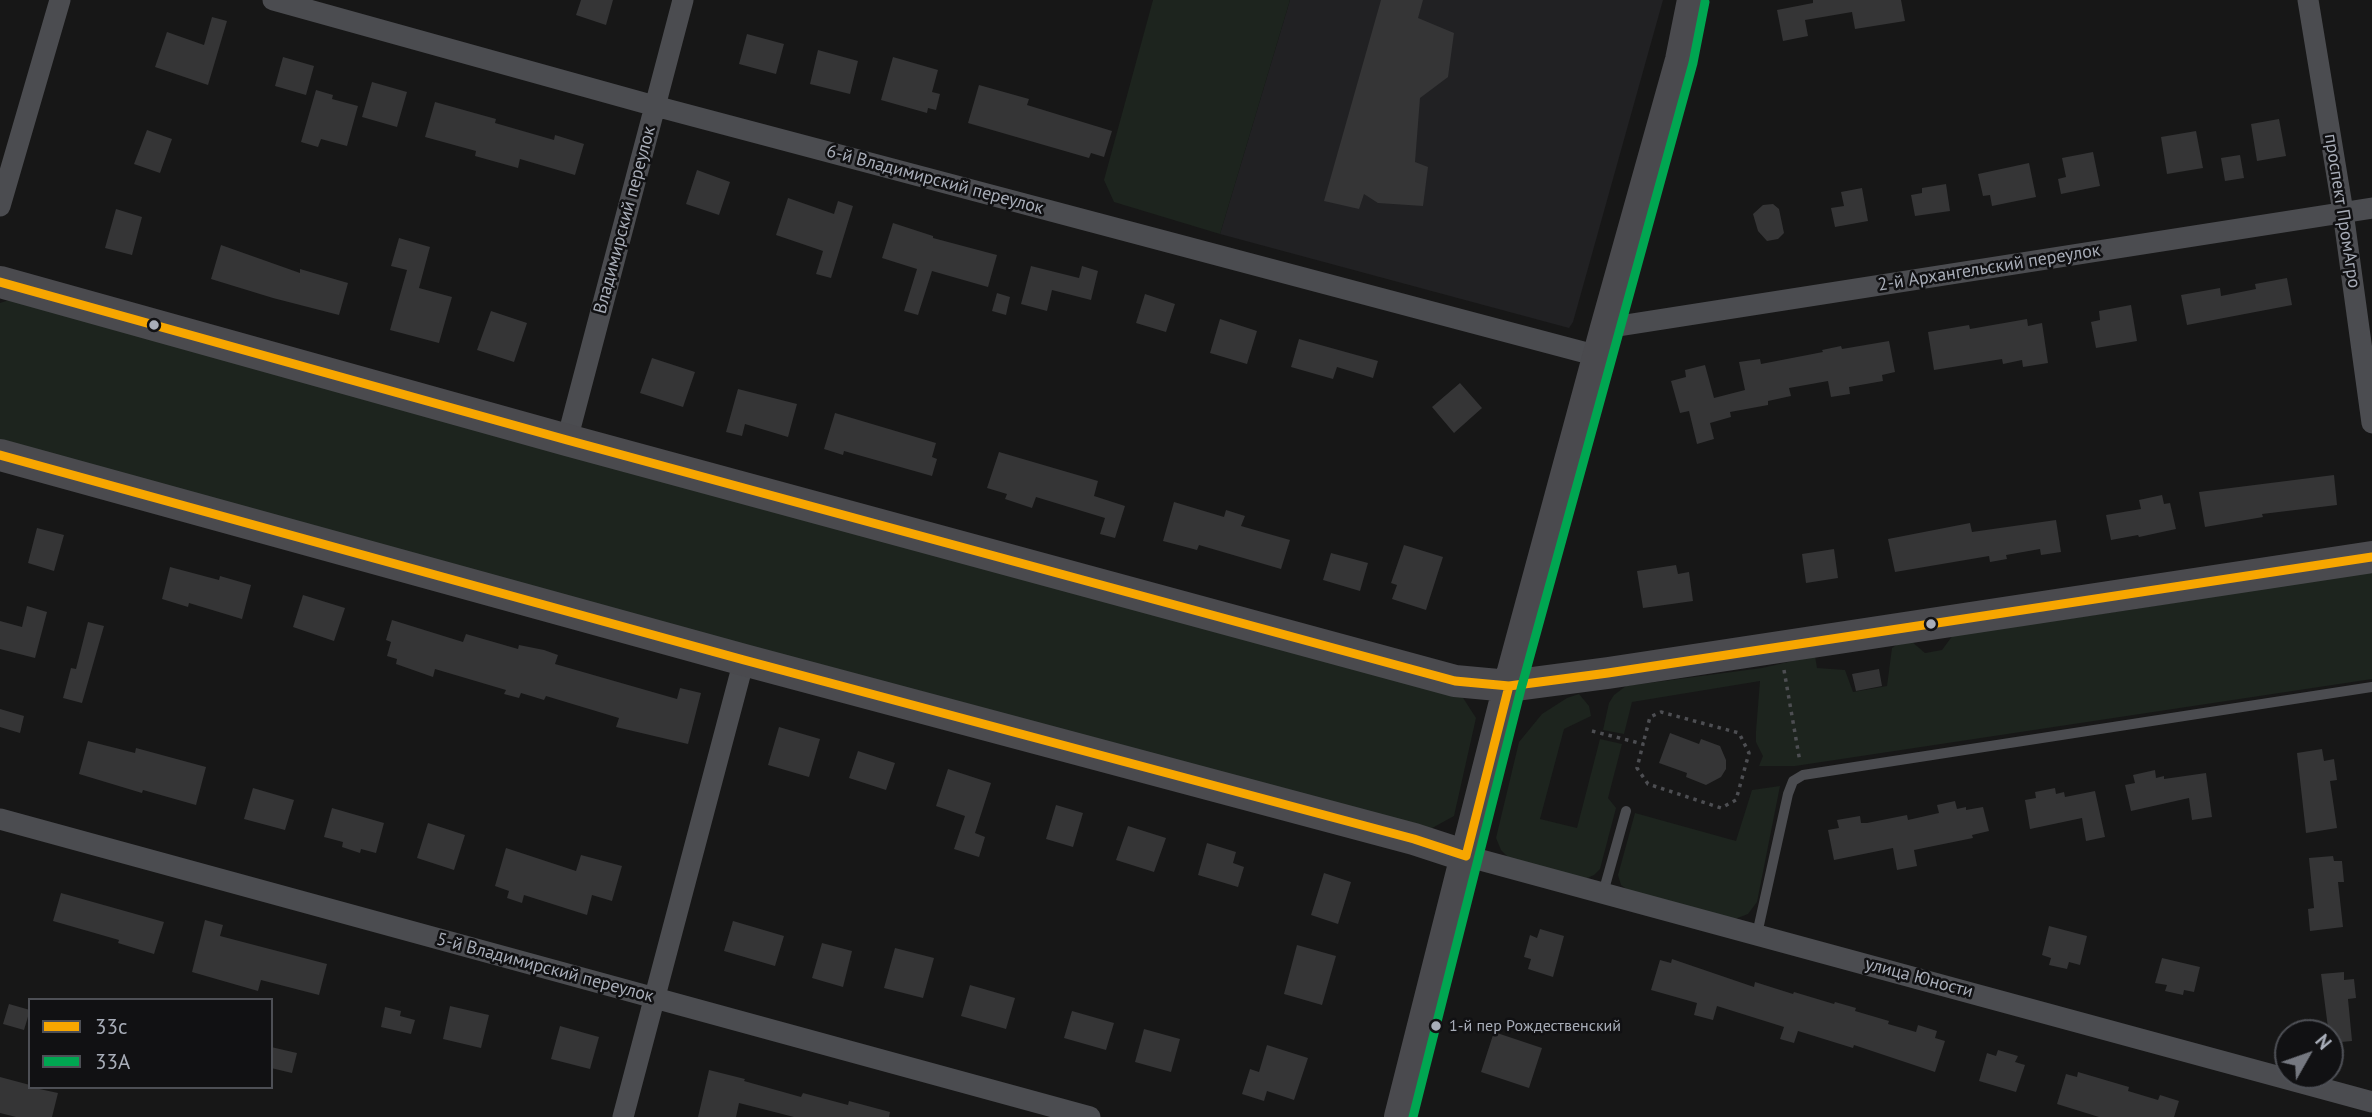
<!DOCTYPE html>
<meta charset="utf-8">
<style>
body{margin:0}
#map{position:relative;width:2372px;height:1117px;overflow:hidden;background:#171717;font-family:"PT Sans",sans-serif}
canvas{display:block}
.legend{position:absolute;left:28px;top:998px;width:245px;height:91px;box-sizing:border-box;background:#111113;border:2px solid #4d4f55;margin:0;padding:9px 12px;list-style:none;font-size:21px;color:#a8adb8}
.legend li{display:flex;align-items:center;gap:14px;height:35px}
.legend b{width:35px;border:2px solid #4d4f55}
.north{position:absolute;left:2274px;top:1019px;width:70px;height:70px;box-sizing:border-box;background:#111113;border:2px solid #4d4f55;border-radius:50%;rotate:50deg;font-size:19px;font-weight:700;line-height:28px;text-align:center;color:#a8adb8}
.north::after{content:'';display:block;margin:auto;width:24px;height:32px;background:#757880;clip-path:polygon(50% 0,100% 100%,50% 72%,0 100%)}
</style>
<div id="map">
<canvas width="2372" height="1117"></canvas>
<ul class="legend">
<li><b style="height:9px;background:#f7a600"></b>33с</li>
<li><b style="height:9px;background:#00a651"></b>33А</li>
</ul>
<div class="north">N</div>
</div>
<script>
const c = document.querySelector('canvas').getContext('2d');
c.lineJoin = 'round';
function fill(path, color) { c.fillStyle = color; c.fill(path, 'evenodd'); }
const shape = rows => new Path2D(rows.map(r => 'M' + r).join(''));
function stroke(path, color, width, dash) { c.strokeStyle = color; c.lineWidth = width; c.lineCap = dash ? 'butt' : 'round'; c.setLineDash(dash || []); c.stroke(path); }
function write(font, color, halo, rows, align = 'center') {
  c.font = font + ' "PT Sans",sans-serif'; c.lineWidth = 5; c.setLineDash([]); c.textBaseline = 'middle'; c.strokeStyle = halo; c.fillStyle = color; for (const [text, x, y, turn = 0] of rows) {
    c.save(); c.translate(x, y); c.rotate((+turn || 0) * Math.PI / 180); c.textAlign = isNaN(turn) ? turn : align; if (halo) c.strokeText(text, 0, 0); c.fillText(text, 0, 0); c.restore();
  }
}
const built = shape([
 [1290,0,1663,0,1573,322,1569,328,1220,234]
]);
const green = shape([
 [1153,0,1290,0,1220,234,1114,202,1104,180],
 [18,297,1458,690,1476,718,1454,816,1423,833,0,446,0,303],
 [2372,571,2372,679,1795,766,1759,766,1763,756,1756,742,1756,731,1760,681,1632,702,1624,734,1603,730,1609,703,1614,695,1626,686,1762,668,1815,656,1817,668,1845,670,1853,692,1887,686,1892,648,1901,642,1911,641,1925,653,1942,650,1953,635,2129,610],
 [1579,694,1589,706,1591,716,1564,729,1540,819,1577,828,1600,739,1622,744,1608,798,1616,808,1600,869,1594,875,1583,880,1509,858,1501,850,1496,838,1519,742,1542,714,1567,698],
 [1780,786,1757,902,1748,914,1735,919,1629,891,1621,885,1618,875,1635,813,1736,841,1752,790]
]);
const building = shape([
 [581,0,613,0,606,25,576,15],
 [1381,0,1423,0,1418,18,1454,33,1448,77,1420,98,1415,162,1428,167,1423,206,1378,203,1364,194,1359,209,1324,201],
 [1813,0,1901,0,1905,21,1855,29,1852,12,1805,20,1808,36,1783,41,1777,10,1813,3],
 [212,17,227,21,208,85,155,67,167,32,204,45],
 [747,34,784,44,776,74,739,64],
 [818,50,858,61,850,94,810,84],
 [283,57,314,66,306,95,275,86],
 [893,57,938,70,932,92,940,94,936,110,928,108,927,113,881,100],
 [372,82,407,92,397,127,362,117],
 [979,85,1029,99,1027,105,1112,131,1104,157,1091,153,1089,158,968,123],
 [316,90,333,95,332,99,358,106,347,146,321,139,318,147,301,142],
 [435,102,496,119,495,123,554,140,555,135,584,144,575,175,520,159,518,168,475,156,476,151,425,137],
 [2279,119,2286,156,2257,161,2251,124],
 [147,130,172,139,160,173,134,164],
 [2196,131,2203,168,2167,174,2161,137],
 [2093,152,2100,186,2061,194,2058,179,2066,177,2062,158],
 [2240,155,2244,178,2225,181,2221,158],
 [2029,163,2036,197,1992,206,1990,195,1983,196,1978,174],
 [697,170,730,182,719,215,686,204],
 [1946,184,1950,211,1915,216,1911,195,1922,193,1922,188],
 [1862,188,1868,221,1835,227,1831,208,1844,206,1841,192],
 [788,198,834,214,838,201,853,206,831,278,816,274,823,251,776,235],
 [1773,204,1779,209,1784,233,1778,239,1767,241,1758,231,1753,214,1763,205],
 [116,209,142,217,132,255,105,248],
 [893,223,933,236,933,238,997,255,988,287,932,271,918,315,904,311,917,269,882,258],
 [399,238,430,247,419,288,452,297,439,343,390,330,407,270,391,266],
 [221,245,300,273,300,269,348,283,339,315,273,298,211,279],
 [1031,266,1079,278,1082,266,1098,271,1091,300,1052,290,1047,311,1021,304],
 [2287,278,2292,305,2187,325,2181,295,2220,288,2221,296,2256,289,2255,284],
 [997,293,1010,297,1006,315,992,311],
 [1145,294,1175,304,1166,332,1136,323],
 [2131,305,2137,341,2096,348,2091,322,2100,320,2099,311],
 [491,311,527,323,514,362,477,350],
 [1220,319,1257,331,1247,364,1210,353],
 [2027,319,2028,326,2042,323,2048,363,2023,367,2022,360,2003,364,2002,359,1934,370,1928,332,1969,325,1970,329],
 [1299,339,1378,361,1373,378,1337,367,1333,379,1291,367],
 [1889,341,1895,372,1882,375,1883,381,1849,387,1850,394,1831,397,1828,381,1789,388,1791,396,1768,401,1768,405,1730,412,1731,417,1710,423,1714,439,1697,444,1689,411,1680,413,1671,381,1686,377,1685,370,1705,365,1714,398,1745,390,1739,362,1760,359,1761,364,1823,352,1822,350,1841,346,1842,349],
 [652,358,695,372,683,407,640,393],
 [1460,383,1482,408,1454,433,1432,407],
 [738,389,797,404,788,437,745,424,742,436,726,432],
 [835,413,936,443,932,457,937,459,932,476,844,451,843,455,824,449],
 [999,452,1098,481,1094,496,1125,506,1115,538,1100,534,1105,518,1036,497,1032,508,1005,499,1007,494,987,488],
 [2334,475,2337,505,2262,514,2263,517,2205,527,2199,492],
 [2162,495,2164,504,2170,503,2176,529,2139,537,2138,535,2111,540,2106,515,2141,509,2139,500],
 [1174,502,1224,517,1226,510,1245,516,1241,526,1290,540,1281,569,1199,545,1197,550,1163,541],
 [2056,520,2061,552,2041,555,2040,549,2006,555,2007,559,1990,562,1989,556,1895,572,1888,539,1970,523,1972,532],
 [37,528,64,535,54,571,28,563],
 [1404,545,1443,557,1426,610,1392,599,1397,585,1391,583],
 [1834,549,1838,578,1806,583,1802,554],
 [1331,553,1368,563,1360,591,1323,580],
 [1676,565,1678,574,1689,572,1693,601,1643,608,1637,571],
 [170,567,219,580,220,576,251,585,242,619,189,603,188,607,162,599],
 [303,595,345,608,334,641,293,627],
 [27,606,47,612,35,658,0,649,0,621,22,627],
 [392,620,463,642,466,634,518,649,519,645,544,650,558,655,555,664,677,699,680,688,701,693,688,744,616,727,619,718,546,696,544,700,521,693,519,698,504,694,506,690,435,669,433,677,396,664,397,659,387,656,391,642,386,640],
 [88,622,104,626,82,703,63,698,71,668,76,669],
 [1879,669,1882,686,1856,691,1852,674],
 [0,709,24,716,20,733,0,727],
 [779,727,820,739,809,777,768,765],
 [1670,733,1699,744,1701,739,1720,746,1726,760,1726,769,1721,777,1706,785,1686,777,1687,773,1659,763],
 [88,741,135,753,136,748,206,767,196,805,143,790,142,793,79,774],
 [2322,749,2324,761,2334,759,2337,780,2330,781,2337,828,2306,833,2297,753],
 [858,751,895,763,886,790,849,778],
 [948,769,991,783,975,833,985,837,979,857,954,849,965,816,936,806],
 [2155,770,2156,778,2164,776,2164,779,2206,773,2212,817,2192,820,2189,798,2131,811,2125,785,2135,783,2133,775],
 [253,788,294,800,285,830,244,819],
 [2055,788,2056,794,2064,792,2065,797,2095,791,2105,837,2086,841,2082,818,2030,829,2025,800,2036,798,2035,792],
 [1955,801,1957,809,1966,807,1966,810,1983,807,1989,831,1972,835,1973,838,1914,850,1917,866,1897,870,1893,848,1834,860,1828,830,1839,828,1837,820,1860,816,1861,823,1867,823,1907,815,1908,820,1939,813,1937,805],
 [1056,805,1083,813,1073,847,1046,839],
 [332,808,384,823,376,853,361,849,360,853,342,847,343,842,324,837],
 [428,823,465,835,454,870,417,858],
 [1128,826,1166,838,1154,872,1116,860],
 [1207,843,1236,852,1233,863,1244,867,1238,887,1198,875],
 [506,848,576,871,581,855,622,866,612,901,592,895,587,915,524,895,522,903,507,898,509,891,495,886],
 [2333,856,2334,861,2342,861,2344,882,2338,882,2343,927,2310,931,2308,909,2314,908,2309,858],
 [1324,873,1351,882,1338,924,1311,915],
 [61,893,164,922,154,954,118,943,119,940,53,921],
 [205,920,223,925,220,936,327,964,319,995,261,980,258,991,192,972],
 [733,921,784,936,775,966,724,951],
 [2049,926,2087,936,2080,965,2069,962,2067,969,2049,965,2051,958,2042,955],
 [1540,929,1564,936,1553,977,1528,969,1531,959,1524,957,1530,935,1537,938],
 [822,943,852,951,843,987,812,978],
 [1297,945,1336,956,1322,1005,1284,994],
 [895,948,934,958,923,998,884,988],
 [2162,958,2200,967,2194,992,2184,990,2183,995,2165,991,2167,985,2155,983],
 [1672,959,1754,987,1755,982,1793,994,1794,992,1834,1004,1835,1002,1856,1008,1855,1011,1889,1021,1888,1024,1916,1032,1918,1025,1937,1031,1935,1038,1945,1041,1935,1072,1854,1045,1853,1048,1798,1031,1794,1043,1780,1039,1784,1027,1717,1006,1713,1020,1694,1015,1697,1003,1651,990,1660,960,1671,963],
 [2344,972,2344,980,2354,979,2356,998,2348,999,2352,1041,2330,1043,2321,974],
 [970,985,1015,998,1006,1029,961,1016],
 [9,1004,30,1010,24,1030,3,1024],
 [450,1006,489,1015,481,1048,443,1039],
 [385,1007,401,1011,400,1016,415,1020,411,1034,381,1027],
 [1072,1011,1114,1023,1106,1050,1064,1038],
 [560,1026,599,1037,590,1069,551,1059],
 [1144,1029,1180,1039,1171,1072,1135,1062],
 [1494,1032,1542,1048,1529,1088,1481,1072],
 [1267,1045,1308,1058,1294,1100,1267,1091,1264,1101,1242,1094,1250,1069,1259,1072],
 [271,1047,297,1053,292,1073,271,1068],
 [1998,1050,2018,1056,2015,1062,2025,1065,2016,1092,1979,1081,1987,1053,1996,1056],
 [709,1070,745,1079,744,1081,801,1097,803,1093,848,1105,849,1101,890,1112,889,1117,794,1117,739,1103,736,1117,698,1117],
 [2078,1072,2129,1087,2128,1091,2158,1100,2160,1095,2179,1101,2174,1117,2099,1117,2057,1104,2066,1074,2077,1077],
 [0,1077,30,1085,30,1087,58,1093,52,1117,16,1117,0,1113]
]);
const path = shape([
 [1784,670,1800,762],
 [1592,731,1643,744,1637,768,1648,784,1721,808,1736,800,1749,753,1739,733,1661,712,1650,717,1643,744]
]);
const lane = shape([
 [1603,893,1626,811],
 [1757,934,1788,794,1793,781,1803,775,2372,687]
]);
const street = shape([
 [273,0,655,106,1598,356],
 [2308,0,2343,212,2372,423],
 [0,206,60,0],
 [1606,328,2372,208],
 [567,440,683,0],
 [0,819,1090,1117],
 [1466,856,2372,1102],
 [623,1117,744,660]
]);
const secondary = shape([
 [0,282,567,440,1455,681,1509,686,1608,673,2372,557],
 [0,455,744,660,1414,839,1466,856],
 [1400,1117,1509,686,1606,328,1681,60,1693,0]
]);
const bus1 = shape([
 [0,282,567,440,1455,681,1509,686,1608,673,2372,557],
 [0,455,744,660,1414,839,1466,856,1509,686]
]);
const bus2 = shape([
 [1413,1117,1521,689,1693,63,1705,2]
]);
const markers = [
 [154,325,6,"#a8adb8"],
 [1931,624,6,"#a8adb8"],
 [1436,1026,6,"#a8adb8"]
];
const busNames = [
 ["1-й пер Рождественский",1449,1026]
];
const streetNames = [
 ["6-й Владимирский переулок",935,180,15],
 ["проспект ПромАгро",2342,211,81],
 ["Владимирский переулок",625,220,-75],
 ["2-й Архангельский переулок",1989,268,-9],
 ["5-й Владимирский переулок",545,968,15],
 ["улица Юности",1919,978,15]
];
fill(built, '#212123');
fill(green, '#1d241e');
fill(building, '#353536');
stroke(path, '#4d4e52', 3.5, [3.5, 5]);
stroke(lane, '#4b4c50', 10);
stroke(street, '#4b4c50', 21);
stroke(secondary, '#4a4a4e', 32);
stroke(bus1, '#f7a600', 9);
stroke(bus2, '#00a651', 9);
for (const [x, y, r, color] of markers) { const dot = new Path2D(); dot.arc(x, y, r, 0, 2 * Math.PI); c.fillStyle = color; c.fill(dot); stroke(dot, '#111113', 2.5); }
write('16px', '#a8adb8', '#111113', busNames, 'left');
write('18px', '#a8adb8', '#111113', streetNames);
</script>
